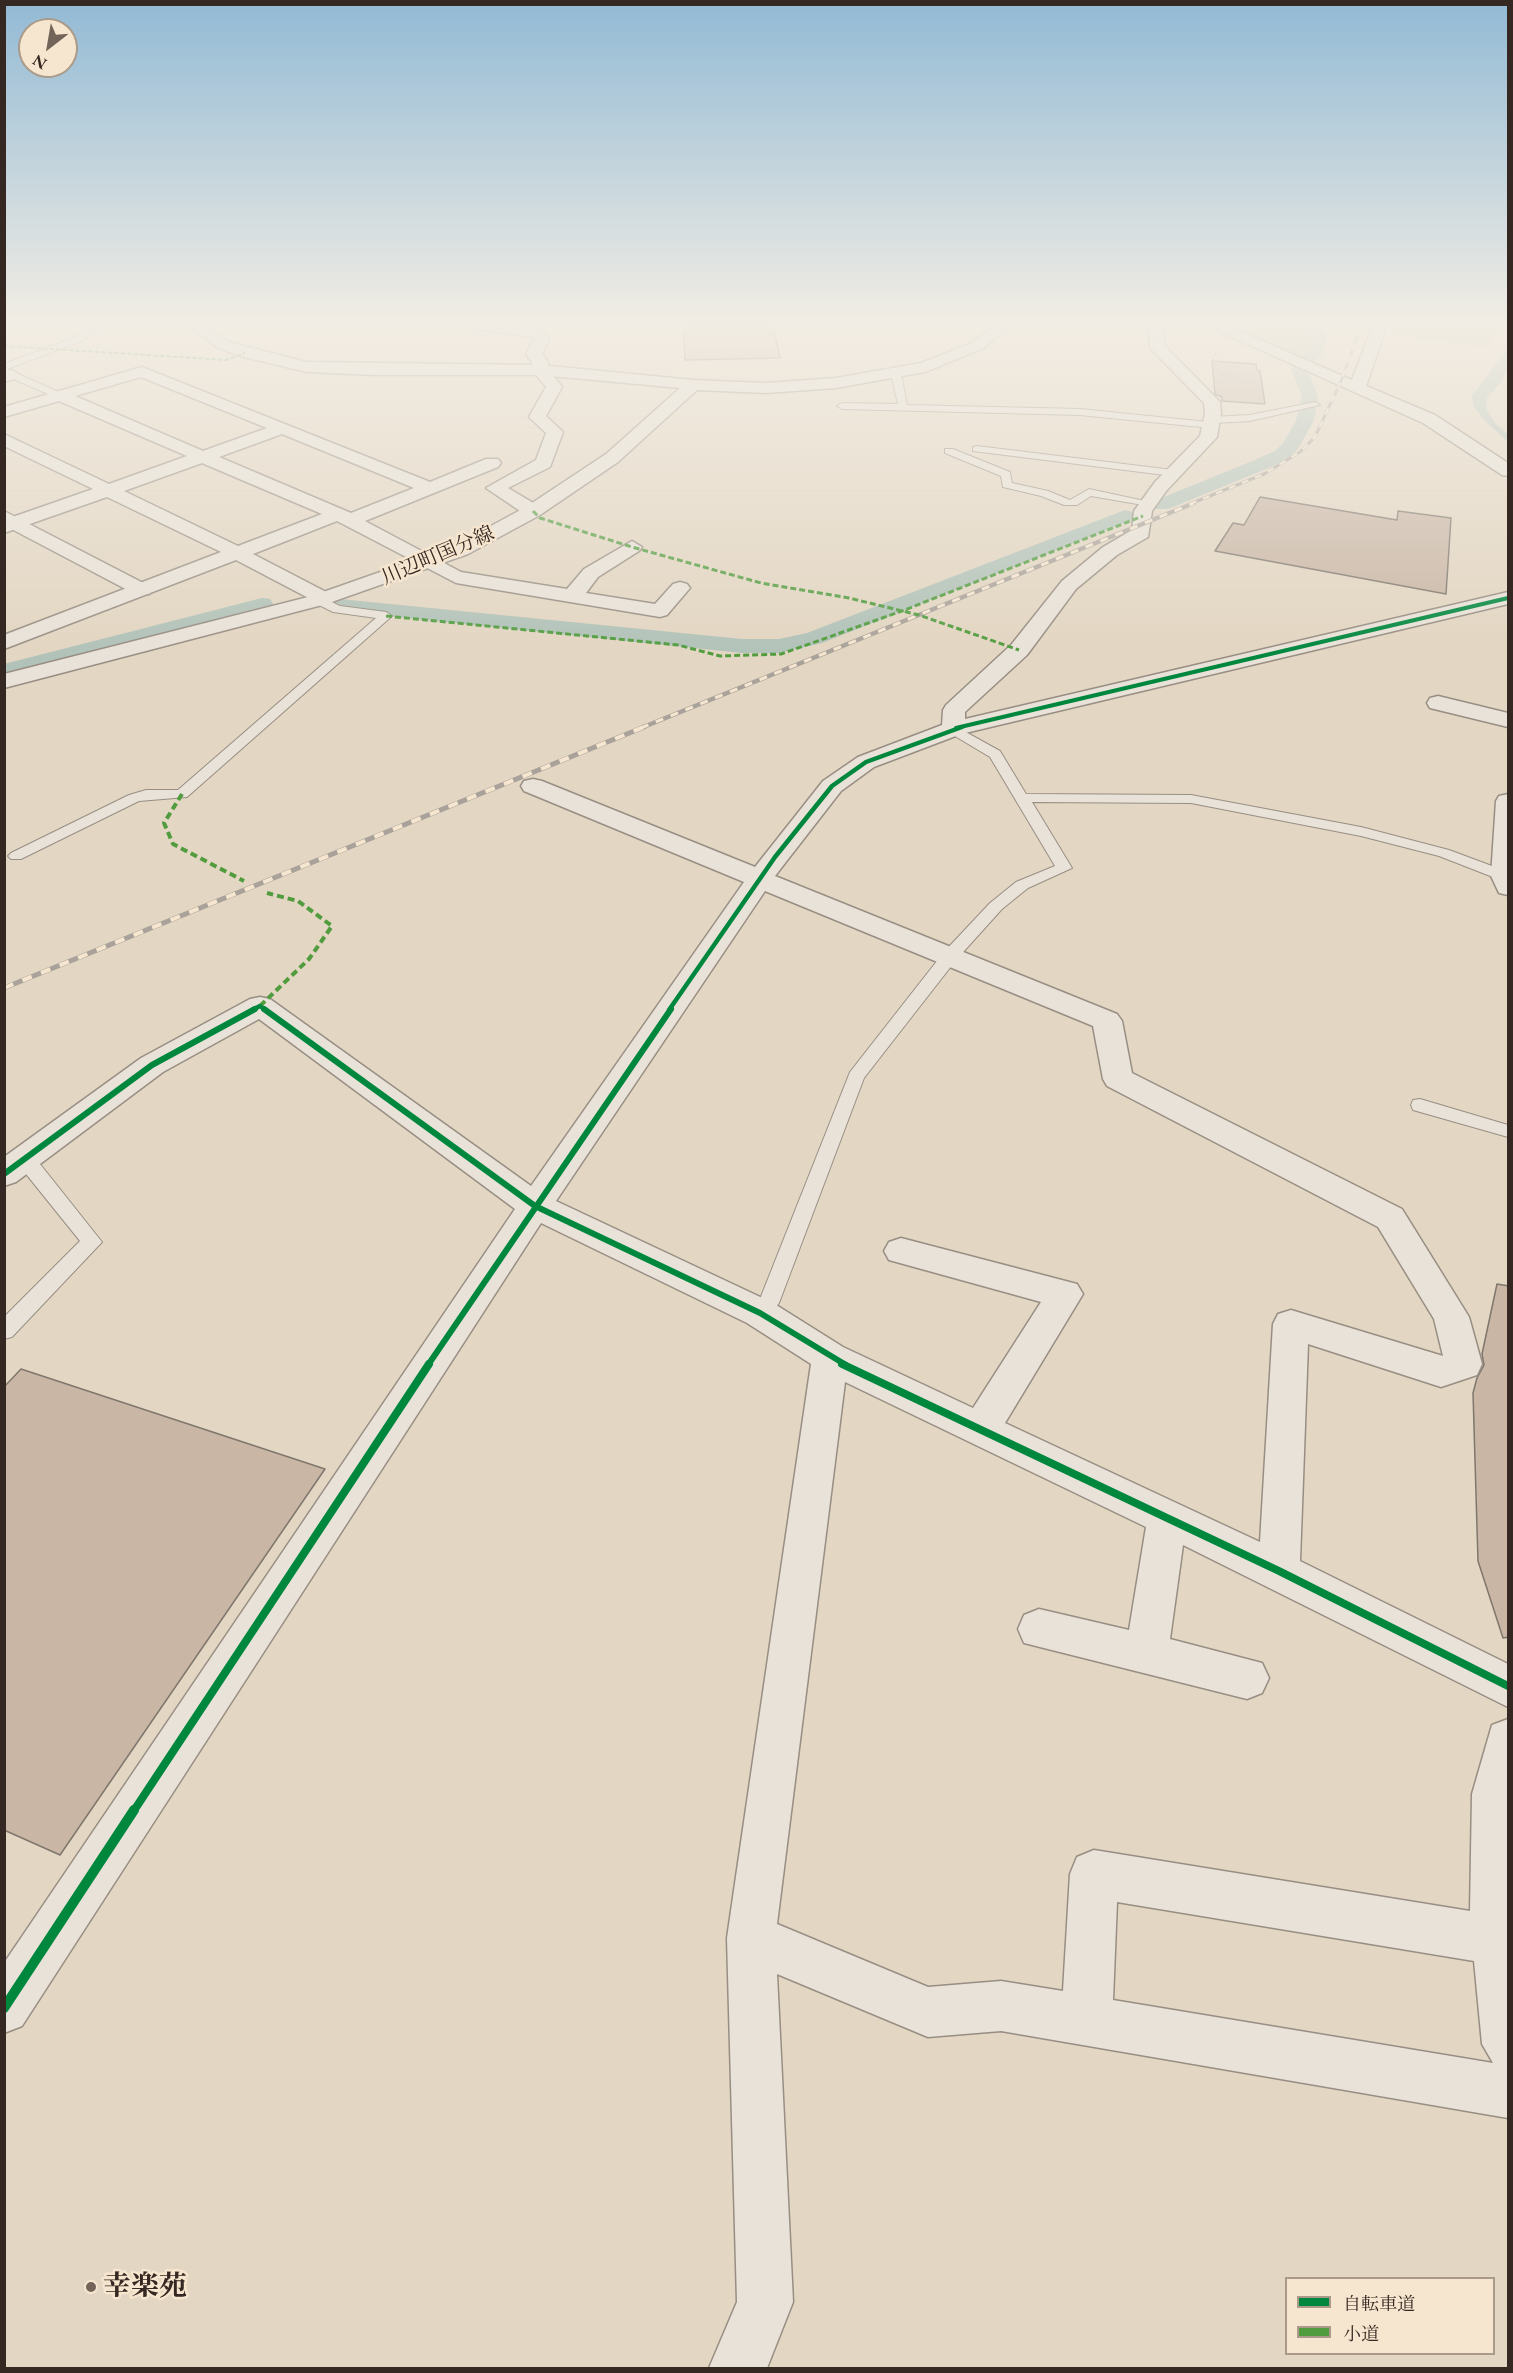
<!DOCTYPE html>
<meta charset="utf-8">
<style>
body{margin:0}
#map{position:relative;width:1513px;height:2373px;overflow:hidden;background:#e3d6c2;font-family:"EB Garamond","Noto Serif JP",serif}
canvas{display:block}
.frame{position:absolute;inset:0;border:6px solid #352721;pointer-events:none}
.legend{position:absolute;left:1285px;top:2277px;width:210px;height:78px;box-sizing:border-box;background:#f6e6cf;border:2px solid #a99a89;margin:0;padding:8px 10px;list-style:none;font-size:18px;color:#352721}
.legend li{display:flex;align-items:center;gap:12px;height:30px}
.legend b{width:30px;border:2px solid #a99a89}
.north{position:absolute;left:18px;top:18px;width:60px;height:60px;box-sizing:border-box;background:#f6e6cf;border:2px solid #a99a89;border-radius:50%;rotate:211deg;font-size:16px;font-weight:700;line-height:24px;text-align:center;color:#352721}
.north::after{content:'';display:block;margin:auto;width:21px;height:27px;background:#726459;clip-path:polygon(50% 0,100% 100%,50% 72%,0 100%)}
</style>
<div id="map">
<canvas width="1513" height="2373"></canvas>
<div class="frame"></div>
<ul class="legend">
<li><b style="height:8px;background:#00873e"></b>自転車道</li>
<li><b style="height:8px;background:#519c3f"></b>小道</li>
</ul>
<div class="north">N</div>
</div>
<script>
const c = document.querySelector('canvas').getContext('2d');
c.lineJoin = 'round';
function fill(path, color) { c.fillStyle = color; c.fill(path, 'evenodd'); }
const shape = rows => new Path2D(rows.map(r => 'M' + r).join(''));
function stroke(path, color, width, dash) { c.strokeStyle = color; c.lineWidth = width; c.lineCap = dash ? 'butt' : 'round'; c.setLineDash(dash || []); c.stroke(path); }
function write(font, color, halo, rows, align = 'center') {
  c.font = font + ' "EB Garamond","Noto Serif JP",serif'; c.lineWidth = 5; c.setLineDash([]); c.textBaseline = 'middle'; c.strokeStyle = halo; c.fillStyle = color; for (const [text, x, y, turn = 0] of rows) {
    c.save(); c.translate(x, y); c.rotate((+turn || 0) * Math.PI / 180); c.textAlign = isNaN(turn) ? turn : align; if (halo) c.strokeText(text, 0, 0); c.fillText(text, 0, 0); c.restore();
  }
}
const green = shape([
 [1220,325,1308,325,1311,345,1299,358],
 [1395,325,1505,325,1483,347,1391,334]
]);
const water = shape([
 [1508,348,1508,364,1502,381,1487,398,1486,408,1495,423,1508,434,1508,442,1483,419,1473,405,1472,396]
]);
const canal = shape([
 [1306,325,1322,325,1326,341,1323,352,1307,370,1318,396,1314,420,1298,449,1287,459,1271,467,1168,509,1154,509,1151,505,1154,501,1257,459,1275,451,1284,442,1296,420,1302,396,1291,369,1307,351,1310,341,1306,325],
 [1125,510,1132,512,1135,516,1132,520,822,643,779,653,742,653,340,611,332,610,329,605,332,600,340,599,742,639,779,639,807,633,1125,510],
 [262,598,270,599,273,604,270,609,4,678,4,664,262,598]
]);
const building = shape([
 [683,325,773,325,780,358,685,360,683,325],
 [1212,361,1256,364,1257,370,1260,371,1265,404,1222,401,1222,397,1215,394,1212,361],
 [1260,497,1397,520,1398,511,1451,518,1446,594,1215,551,1233,523,1244,525,1260,497],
 [1497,1284,1509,1286,1509,1637,1503,1638,1478,1561,1473,1393,1477,1378,1484,1365,1482,1354,1497,1284],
 [21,1369,325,1469,60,1855,4,1830,4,1387,21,1369]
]);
const path = shape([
 [1219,352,1212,356,1219,375,1237,376]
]);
const service = shape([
 [97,325,108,325,79,342,7,369,63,394,63,398,57,398,4,375,4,364,73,338,97,325],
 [896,371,901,374,907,405,1080,409,1208,422,1209,418,1212,417,1250,415,1315,402,1320,405,1250,421,1214,423,1216,425,1211,428,1080,415,842,409,837,406,842,403,898,404,891,374,896,371],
 [977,446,1173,470,1178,473,1173,476,973,451,973,447,977,446],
 [945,449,953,449,1010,472,1012,483,1048,491,1070,500,1089,489,1154,503,1149,506,1091,496,1077,505,1064,505,1041,496,1003,487,1001,476,945,453,945,449],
 [319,596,340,606,386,612,392,616,187,797,139,801,21,859,11,859,8,856,11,853,129,795,146,790,178,790,376,618,333,612,315,603,313,600,319,596],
 [953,725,1000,751,1026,794,1191,795,1361,827,1449,850,1508,872,1508,880,1498,879,1439,856,1361,836,1191,803,1032,802,1072,868,1028,888,1002,909,956,960,864,1078,779,1303,767,1319,760,1321,753,1319,749,1313,760,1299,850,1072,944,952,990,903,1016,882,1055,866,990,757,948,732,946,729,953,725],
 [1420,1099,1508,1125,1508,1137,1413,1110,1411,1105,1413,1100,1420,1099],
 [25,1152,32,1154,102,1242,12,1337,4,1339,4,1317,80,1241,18,1164,15,1159,18,1154,25,1152]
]);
const minor = shape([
 [468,325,537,325,549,339,542,354,548,362,548,369,562,387,546,416,563,432,550,467,508,488,540,507,542,511,540,515,526,515,486,488,536,460,546,433,529,417,546,387,532,370,532,362,526,354,534,339,532,337,475,329,468,325],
 [1148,325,1162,325,1165,346,1220,402,1221,413,1217,437,1167,490,1152,511,1148,537,1117,555,1076,589,1027,655,965,712,965,719,1508,592,1508,604,961,734,874,767,841,791,775,876,1117,1014,1122,1021,1132,1073,1402,1209,1469,1317,1482,1364,1477,1375,1441,1387,1308,1344,1300,1561,1508,1664,1508,1707,1183,1545,1170,1639,1262,1663,1269,1678,1262,1693,1247,1699,1024,1643,1018,1629,1024,1615,1039,1609,1129,1630,1146,1527,845,1382,777,1924,928,1987,1001,1981,1063,1991,1070,1874,1077,1857,1094,1850,1470,1911,1472,1794,1492,1725,1508,1719,1508,2118,1001,2031,928,2037,777,1974,793,2302,767,2368,709,2368,737,2302,727,1938,811,1364,747,1323,541,1223,22,2026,4,2033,4,1963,515,1209,259,1019,163,1072,16,1182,4,1186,4,1157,141,1058,250,999,260,997,270,999,531,1186,744,882,524,791,521,786,524,781,533,779,542,781,755,867,823,781,858,757,942,725,943,710,946,705,1011,645,1062,581,1103,547,1132,530,1134,511,1155,482,1200,436,1205,413,1204,403,1150,348,1148,325],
 [765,891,1093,1026,1103,1079,1107,1086,1378,1227,1434,1319,1443,1356,1291,1310,1278,1314,1273,1324,1260,1542,1005,1423,1083,1294,1077,1284,901,1238,889,1242,884,1251,889,1260,1041,1302,973,1408,843,1347,773,1303,556,1201,765,891],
 [1117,1902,1474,1961,1482,2044,1493,2063,1113,2000,1117,1902],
 [1205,325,1225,325,1352,380,1373,325,1387,325,1366,386,1435,415,1508,463,1508,476,1502,475,1423,423,1205,325],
 [142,367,430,482,486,459,498,459,501,463,498,467,365,521,461,572,567,589,584,569,632,541,642,547,639,551,598,577,586,593,655,604,673,584,680,582,687,584,690,588,667,615,660,617,456,583,337,521,253,554,332,595,335,599,332,603,318,603,236,560,4,649,4,635,221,552,107,497,4,533,4,520,93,489,4,446,4,434,109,484,187,456,59,401,4,417,4,407,142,367],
 [141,377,267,428,203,451,75,396,141,377],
 [282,434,414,488,351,513,219,457,282,434],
 [202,463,322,514,238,546,124,491,202,463],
 [12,370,20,375,18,378,4,382,4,372,12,370],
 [1438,696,1508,713,1508,727,1430,708,1427,703,1430,698,1438,696],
 [1508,794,1508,895,1499,893,1491,876,1496,801,1499,796,1508,794]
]);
const tertiary = shape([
 [189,325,206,325,228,342,307,362,540,365,693,380,766,383,836,378,921,363,974,342,994,325,1010,325,984,348,925,372,836,388,766,393,697,390,618,462,540,515,468,554,326,604,4,688,4,674,312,596,454,546,526,507,606,454,680,388,540,375,376,375,307,372,240,356,218,348,189,325],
 [4,511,149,586,152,590,149,594,135,594,4,525,4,511]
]);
const railFar2 = shape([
 [1190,504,1264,474,1300,452,1315,437,1341,381,1362,325]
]);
const railFar1 = shape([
 [641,728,1194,503]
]);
const rail = shape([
 [4,988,644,727]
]);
const quietFar2 = shape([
 [4,346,226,360,245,353]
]);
const quietFar1 = shape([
 [533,511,540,518,632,547,761,583,849,598,919,615,1019,650],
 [386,616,678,645,720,656,781,654,902,611,1143,516]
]);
const quiet = shape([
 [182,794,164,823,173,844,244,881],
 [260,1006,309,959,332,926,298,901,267,893]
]);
const cyclewayFar4 = shape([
 [956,728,1508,598]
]);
const cyclewayFar3 = shape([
 [252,1010,260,1006,266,1010],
 [669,1010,775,857,832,786,866,762,962,727]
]);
const cyclewayFar2 = shape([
 [264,1009,535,1206,760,1313,846,1365],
 [4,1174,152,1065,255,1009],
 [428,1365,671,1009]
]);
const cyclewayFar1 = shape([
 [842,1364,1279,1571,1508,1686],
 [133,1812,429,1364]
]);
const cycleway = shape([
 [4,2008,134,1810]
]);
const markers = [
 [91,2287,6,"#726459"]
];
const farStreetnames = [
 ["川辺町国分線",438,556,-23]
];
const nearPoinames = [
 ["幸楽苑",103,2287]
];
fill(green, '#cec9a4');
fill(water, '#b1c2b8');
fill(canal, '#b1c2b8');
fill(building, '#c9b6a5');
stroke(building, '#7f776d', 1.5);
stroke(service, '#988e83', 2);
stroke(minor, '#988e83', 3);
stroke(tertiary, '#988e83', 3);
stroke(path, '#a9a29a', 1.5, [2, 1.5]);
fill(service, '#e8e2d8');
fill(minor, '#e8e2d8');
fill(tertiary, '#e8e2d8');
stroke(railFar2, '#a9a29a', 3);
stroke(railFar1, '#a9a29a', 4.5);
stroke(rail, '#a9a29a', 5);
stroke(railFar2, '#f6e6cf', 2, [7]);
stroke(railFar1, '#f6e6cf', 3, [8]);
stroke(rail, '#f6e6cf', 4, [10]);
stroke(quietFar2, '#519c3f', 2, [4.5, 2]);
stroke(quietFar1, '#519c3f', 3, [6, 3]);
stroke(quiet, '#519c3f', 4, [7, 4]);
stroke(cyclewayFar4, '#00873e', 4);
stroke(cyclewayFar3, '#00873e', 4.5);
stroke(cyclewayFar2, '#00873e', 6);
stroke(cyclewayFar1, '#00873e', 8);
stroke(cycleway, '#00873e', 10);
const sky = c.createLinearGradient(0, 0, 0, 657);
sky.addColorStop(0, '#92bad5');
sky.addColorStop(0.49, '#f2ede4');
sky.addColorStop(1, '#f2ede400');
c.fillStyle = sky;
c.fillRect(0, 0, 1513, 657);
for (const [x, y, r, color] of markers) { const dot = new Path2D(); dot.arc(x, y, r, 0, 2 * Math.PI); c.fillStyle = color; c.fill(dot); stroke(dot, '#f6e6cf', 2); }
write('20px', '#352721', '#f6e6cf', farStreetnames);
write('bold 28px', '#352721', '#f6e6cf', nearPoinames, 'left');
</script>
